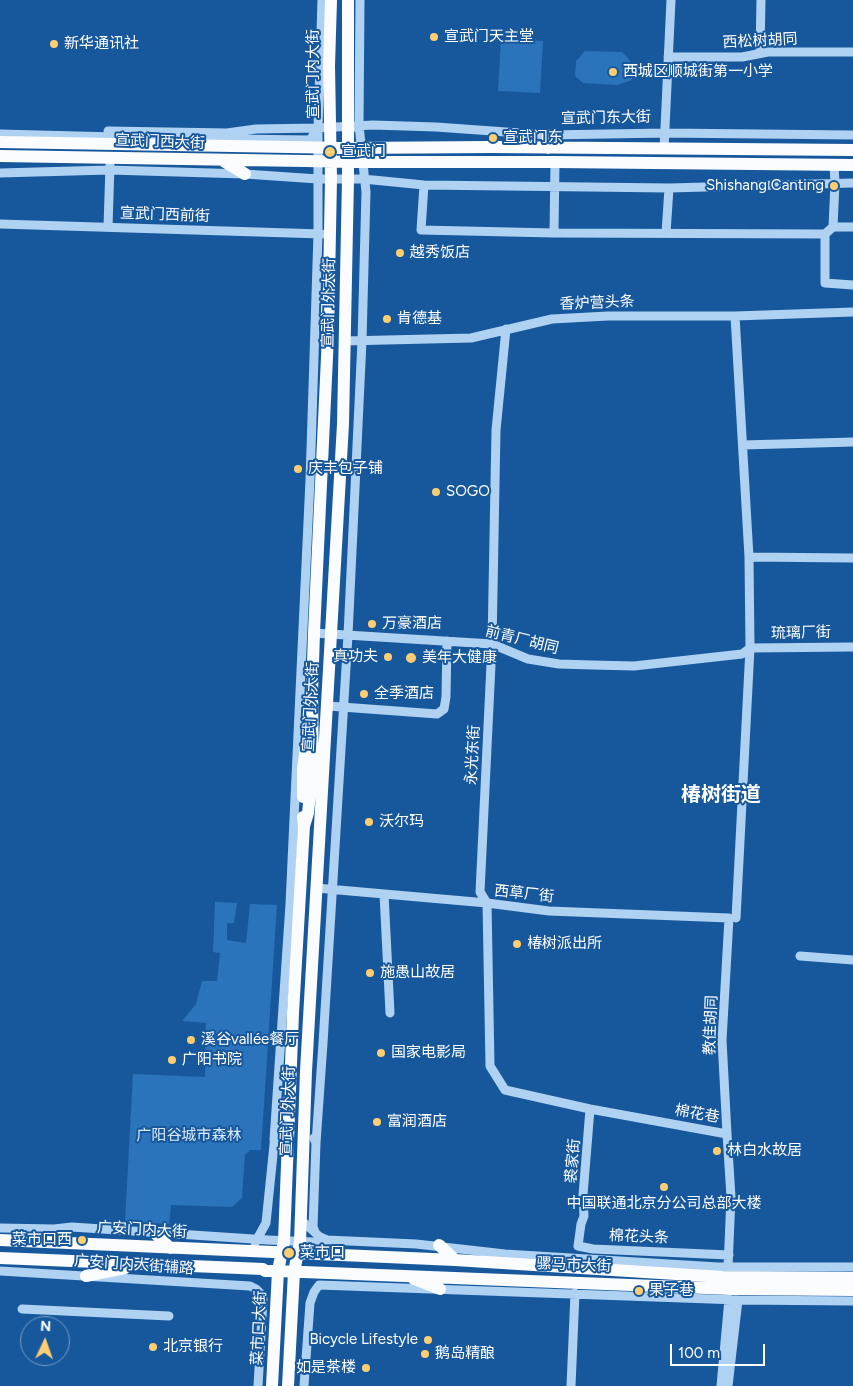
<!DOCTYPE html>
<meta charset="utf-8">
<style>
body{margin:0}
#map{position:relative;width:853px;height:1386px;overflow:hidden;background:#17589d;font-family:Figtree,sans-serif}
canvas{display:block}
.north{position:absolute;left:20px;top:1316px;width:50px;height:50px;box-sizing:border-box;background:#17589d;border:1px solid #749bc4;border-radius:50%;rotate:3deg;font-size:14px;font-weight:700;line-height:20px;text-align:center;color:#fff}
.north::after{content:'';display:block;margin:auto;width:18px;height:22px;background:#ffce70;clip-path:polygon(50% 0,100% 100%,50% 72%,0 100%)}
.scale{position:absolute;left:670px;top:1344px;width:95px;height:22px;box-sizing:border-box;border:2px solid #fff;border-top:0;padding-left:6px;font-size:15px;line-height:18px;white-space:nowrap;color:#fff;-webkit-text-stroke:4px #17589d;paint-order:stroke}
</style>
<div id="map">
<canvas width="853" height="1386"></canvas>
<div class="north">N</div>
<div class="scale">100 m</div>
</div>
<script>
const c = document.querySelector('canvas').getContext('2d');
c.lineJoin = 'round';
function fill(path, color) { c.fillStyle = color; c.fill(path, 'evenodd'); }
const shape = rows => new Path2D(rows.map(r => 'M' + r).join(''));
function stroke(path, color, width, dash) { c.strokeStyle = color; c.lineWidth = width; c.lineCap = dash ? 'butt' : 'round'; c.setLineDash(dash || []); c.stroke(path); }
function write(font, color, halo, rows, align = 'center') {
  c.font = font + ' Figtree,"Noto Sans SC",sans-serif'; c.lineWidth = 4; c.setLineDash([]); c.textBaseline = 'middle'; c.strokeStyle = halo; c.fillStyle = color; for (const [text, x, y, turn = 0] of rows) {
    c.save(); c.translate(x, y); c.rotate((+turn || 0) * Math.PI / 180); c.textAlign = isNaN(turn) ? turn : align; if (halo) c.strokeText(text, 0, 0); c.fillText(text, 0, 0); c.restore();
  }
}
const green = shape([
 [501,39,543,41,540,93,498,91],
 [585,51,622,52,629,59,633,69,632,80,617,85,583,83,575,76,576,61],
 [215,902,237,903,234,923,227,923,227,940,246,943,250,904,277,905,261,1150,250,1150,245,1155,242,1198,232,1207,171,1205,169,1224,125,1221,133,1074,205,1077,206,1023,182,1021,196,1004,202,981,217,981,220,953,213,952]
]);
const minor = shape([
 [760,53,761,0],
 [668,57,742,57,768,52,853,52],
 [357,128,359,125,360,0],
 [108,131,227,133,256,129,318,128],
 [0,134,155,138,310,140],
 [310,140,318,128,373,125,436,127,548,135,665,133,853,135],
 [664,149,671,0],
 [0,173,109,170,245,174,318,179,363,179,424,185,669,188,853,183],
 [424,185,421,230,554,233,825,234,833,227,853,227],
 [0,224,322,234],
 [108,227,110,165],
 [833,227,835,183,834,165],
 [554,233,555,162],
 [666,233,669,188],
 [825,234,825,283,853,285],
 [735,316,749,557,853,558],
 [506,329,496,430,492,644,480,892,487,903,490,1066,505,1090,590,1109,727,1134,731,1197,728,1267],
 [344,341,471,338,552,319,608,316,735,316,853,312],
 [743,445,853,442],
 [314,633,492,644,528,659,559,664,592,665,634,666,742,654,750,648,853,647],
 [328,706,437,714,444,709,446,697,447,641],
 [316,888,487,903,549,911,729,918,722,1040,727,1134],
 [384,894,390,1013],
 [736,918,750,648,749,557],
 [800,956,853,960],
 [590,1109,583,1195,584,1216,581,1224,578,1246,593,1249,729,1255],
 [314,1138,316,1143,313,1227,315,1232],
 [274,1140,290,904,310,480,318,234,318,128,322,0],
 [316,1143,323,1043,348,635,362,341,366,192,359,125],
 [301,1220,320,1237,327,1240,416,1244,505,1254,718,1267,853,1267],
 [0,1228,54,1229,72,1227,268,1240,313,1242,326,1240],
 [255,1243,266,1223,275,1135],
 [0,1271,250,1286,256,1289,260,1293,263,1299,258,1386],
 [22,1309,169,1316],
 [304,1386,310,1303,314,1292,319,1285,738,1300,853,1301],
 [571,1386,575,1293],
 [721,1386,729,1299],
 [728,1386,738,1300]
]);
const major = shape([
 [0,142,347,148,491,147,853,150],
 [548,148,548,135],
 [0,156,365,162,555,162,853,165],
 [222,160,245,174],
 [303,797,303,769,307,740],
 [304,826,308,813,313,764,312,694,314,633,328,336,331,179,329,66,331,0],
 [155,1233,170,1248],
 [0,1240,455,1260,723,1277,853,1278],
 [439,1245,455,1260],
 [0,1258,263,1269,265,1271,278,1271,731,1289,853,1290],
 [86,1276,125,1268],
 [414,1279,440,1289],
 [272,1386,278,1271,284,1241,293,1013,304,826,303,817],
 [288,1386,294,1272,300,1242,306,1071,343,424,348,179,348,0]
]);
const markers = [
 [434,37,5,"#ffce70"],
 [54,44,5,"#ffce70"],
 [613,72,5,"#ffce70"],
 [493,138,5,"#ffce70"],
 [330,152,6,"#ffce70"],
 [834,186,5,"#ffce70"],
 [400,253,5,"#ffce70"],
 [387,319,5,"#ffce70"],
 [298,469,5,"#ffce70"],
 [436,492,5,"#ffce70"],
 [372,624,5,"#ffce70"],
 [388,657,5,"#ffce70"],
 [411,658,6,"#ffce70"],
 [364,694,5,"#ffce70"],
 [369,822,5,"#ffce70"],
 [517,944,5,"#ffce70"],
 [370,973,5,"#ffce70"],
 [191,1040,5,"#ffce70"],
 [381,1053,5,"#ffce70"],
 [172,1060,5,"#ffce70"],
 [377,1122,5,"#ffce70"],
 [717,1151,5,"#ffce70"],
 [664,1187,5,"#ffce70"],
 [82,1240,5,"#ffce70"],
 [289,1253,6,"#ffce70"],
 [639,1291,5,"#ffce70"],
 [428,1340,5,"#ffce70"],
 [153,1347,5,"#ffce70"],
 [425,1354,5,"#ffce70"],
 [366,1368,5,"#ffce70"]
];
const poiNames = [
 ["宣武门天主堂",444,37],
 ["新华通讯社",64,44],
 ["西城区顺城街第一小学",623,72],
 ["宣武门东",503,138],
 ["宣武门",341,152],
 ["Shishang Canting",824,186,"right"],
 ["越秀饭店",410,253],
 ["肯德基",397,319],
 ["庆丰包子铺",308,469],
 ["SOGO",446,492],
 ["万豪酒店",382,624],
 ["真功夫",378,657,"right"],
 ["美年大健康",422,658],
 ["全季酒店",374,694],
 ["沃尔玛",379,822],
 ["椿树派出所",527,944],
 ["施愚山故居",380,973],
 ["溪谷vallée餐厅",201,1040],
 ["国家电影局",391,1053],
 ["广阳书院",182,1060],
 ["富润酒店",387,1122],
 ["林白水故居",727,1151],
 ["中国联通北京分公司总部大楼",664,1204,"center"],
 ["菜市口西",72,1240,"right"],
 ["菜市口",300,1253],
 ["果子巷",649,1291],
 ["Bicycle Lifestyle",418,1340,"right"],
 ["北京银行",163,1347],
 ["鹅岛精酿",435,1354],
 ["如是茶楼",356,1368,"right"]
];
const streetNames = [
 ["西松树胡同",760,41,-3],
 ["宣武门内大街",314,74,-90],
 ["宣武门东大街",606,118,-1],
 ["宣武门西大街",160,142,2],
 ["宣武门西前街",165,215,2],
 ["宣武门外大街",329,303,-89],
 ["香炉营头条",597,303,-2],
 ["琉璃厂街",801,633,-1],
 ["前青厂胡同",522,640,14],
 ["宣武门外大街",311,707,-87],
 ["永光东街",473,755,-87],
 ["西草厂街",524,894,6],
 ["教佳胡同",711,1025,-88],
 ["宣武门外大街",288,1111,-88],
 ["棉花巷",697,1114,10],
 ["裘家街",573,1161,-85],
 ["广安门内大街",142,1230,3],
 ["棉花头条",639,1237,2],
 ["广安门内大街辅路",134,1265,4],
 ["骡马市大街",574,1265,2],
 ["菜市口大街",259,1328,-87]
];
const parkNames = [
 ["广阳谷城市森林",189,1136]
];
const districtNames = [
 ["椿树街道",721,795]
];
fill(green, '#2b73ba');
stroke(minor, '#afd1f2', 9);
stroke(major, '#fafcff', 12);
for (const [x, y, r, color] of markers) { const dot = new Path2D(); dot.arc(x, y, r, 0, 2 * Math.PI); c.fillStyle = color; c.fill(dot); stroke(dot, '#17589d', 2); }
write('15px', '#fff', '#17589d', poiNames, 'left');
write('15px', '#fff', '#17589d', streetNames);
write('15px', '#d7eafc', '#17589d', parkNames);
write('bold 20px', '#fff', '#17589d', districtNames);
</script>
